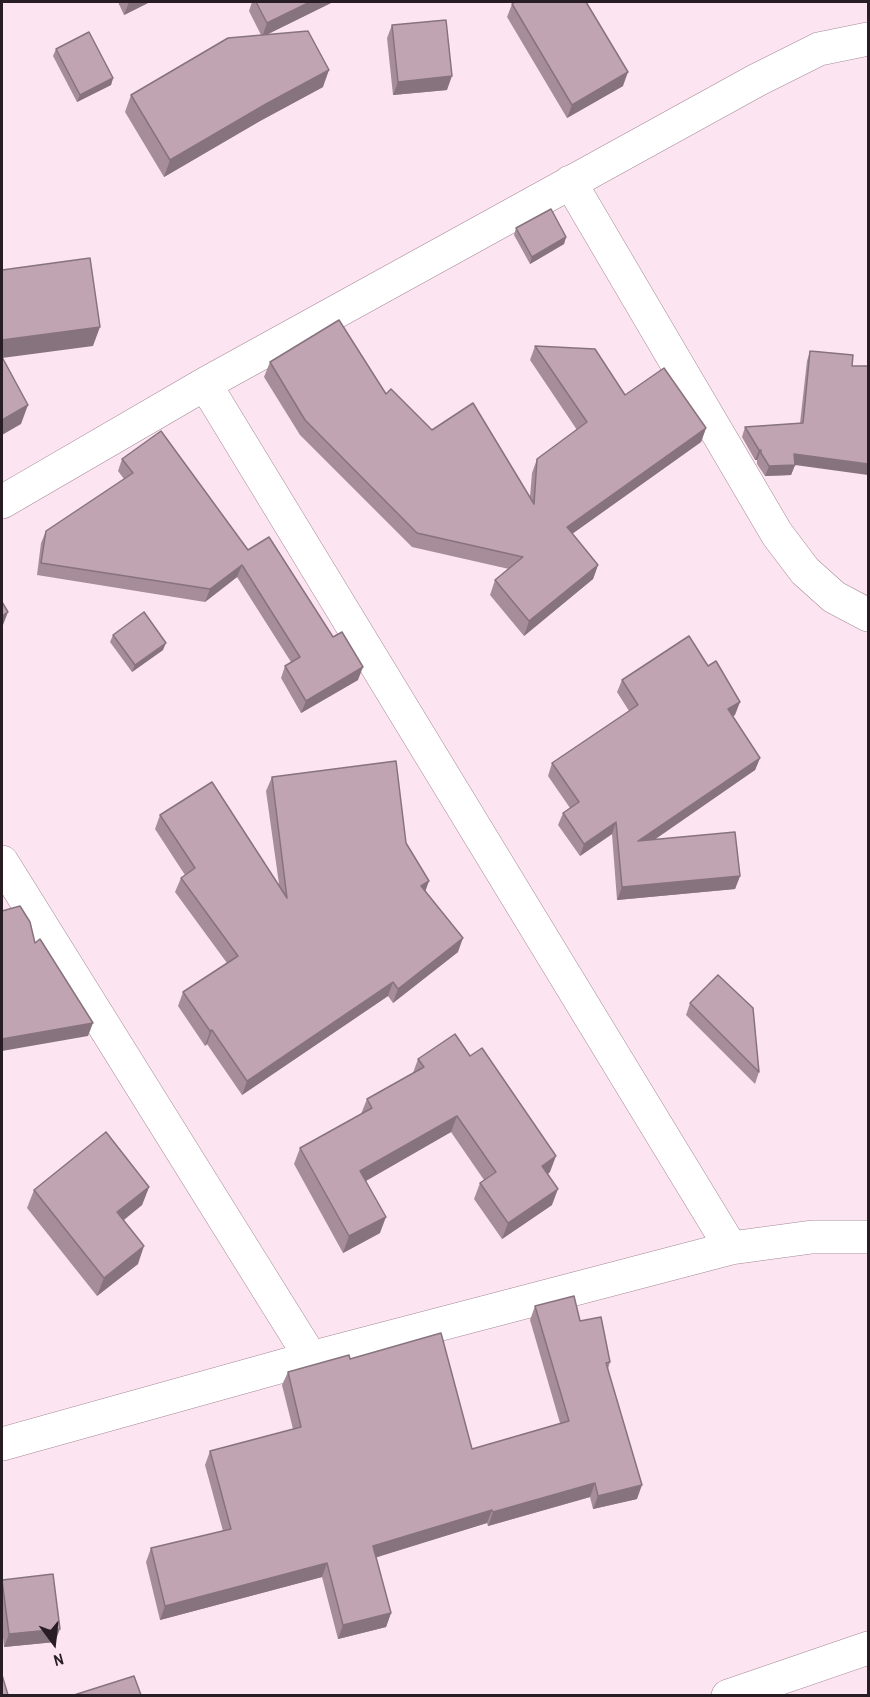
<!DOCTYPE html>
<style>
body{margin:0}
#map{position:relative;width:870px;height:1697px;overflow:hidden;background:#fce4f0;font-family:"Archivo Narrow",sans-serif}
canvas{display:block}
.frame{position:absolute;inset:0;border:3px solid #281d23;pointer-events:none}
.north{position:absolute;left:24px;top:1613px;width:60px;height:60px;-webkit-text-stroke:4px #fce4f0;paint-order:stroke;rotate:165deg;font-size:16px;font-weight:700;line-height:24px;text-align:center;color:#281d23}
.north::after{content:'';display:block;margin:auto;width:21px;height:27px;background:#281d23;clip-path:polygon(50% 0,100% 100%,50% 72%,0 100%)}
</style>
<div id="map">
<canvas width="870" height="1697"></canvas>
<div class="frame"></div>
<div class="north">N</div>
</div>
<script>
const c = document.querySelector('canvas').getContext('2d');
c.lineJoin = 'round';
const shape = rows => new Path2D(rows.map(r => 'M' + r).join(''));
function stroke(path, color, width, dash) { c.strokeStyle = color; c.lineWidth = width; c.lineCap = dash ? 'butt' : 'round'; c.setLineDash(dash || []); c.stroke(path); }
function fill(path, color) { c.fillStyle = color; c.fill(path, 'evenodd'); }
const minor = shape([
 [570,182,777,534,805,571,834,597,868,615],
 [205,384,731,1248],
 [2,502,205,384,757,80,819,49,868,39],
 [2,862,311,1358],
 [2,1444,311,1358,731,1248,812,1237,868,1237],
 [728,1696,868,1648]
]);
const wall = shape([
 [118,2,150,2,124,15],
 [252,2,333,2,268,34,323,87,260,121,164,177,125,112,131,95,261,35,249,11],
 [512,4,623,86,567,118,507,17],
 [392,25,447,90,393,95,387,38],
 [56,49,113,78,111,85,77,102,53,56],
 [516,228,566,237,564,244,530,264,514,235],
 [535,346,625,395,706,428,701,442,572,534,598,565,593,579,524,636,490,595,495,580,509,569,412,547,300,435,264,377,270,362,386,394,432,430,530,497,532,473,537,459,577,430,530,360],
 [810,351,853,355,795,465,791,475,765,476,757,464,757,460,755,460,742,437,745,427,800,423,807,361],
 [122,459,248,550,358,680,301,713,281,678,285,666,291,662,237,577,205,602,37,575,41,543,46,531,124,479,118,471],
 [113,635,163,650,132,672,110,642],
 [622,680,735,715,732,716,760,758,755,770,654,839,740,876,735,889,617,900,612,834,580,856,558,825,563,813,570,808,548,776,552,763,629,711,617,692],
 [272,777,406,843,426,891,458,952,393,1003,388,996,242,1095,207,1044,205,1046,178,1006,183,992,227,963,175,892,181,878,185,875,155,829,160,815,279,884,266,791],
 [690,1003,759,1072,755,1084,686,1015],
 [418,1059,550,1172,548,1174,552,1205,502,1239,474,1199,480,1183,484,1180,451,1132,366,1181,380,1233,343,1253,294,1164,300,1148,361,1114,367,1099,413,1073],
 [149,1187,142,1205,124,1220,138,1264,97,1296,27,1208,34,1190],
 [535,1306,580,1321,610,1362,608,1369,637,1499,593,1509,590,1497,488,1526,487,1523,376,1557,391,1613,386,1627,338,1639,322,1577,160,1620,146,1562,151,1548,223,1531,205,1465,210,1451,293,1429,282,1385,288,1372,350,1359,472,1449,560,1423,530,1320],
 [2,1580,55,1642,4,1647,2,1628]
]);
const shadedWall = shape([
 [129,2,150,2,124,15],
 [310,2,333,2,262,37,267,23],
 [329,70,323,87,260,121,164,177,170,160,266,104],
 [628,72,623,86,567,118,572,105],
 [452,76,447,90,393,95,398,82],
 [113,78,111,85,77,102,80,95],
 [566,237,564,244,530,264,532,257],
 [100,327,93,346,2,358,2,340],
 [28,405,21,424,2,435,2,420],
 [706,428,701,442,562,541,567,527],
 [759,450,761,450,757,460,755,460],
 [794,454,868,464,868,475,795,465,791,475,765,476,769,466],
 [242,565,237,577,205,602,210,589],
 [598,565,593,579,524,636,529,621],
 [8,612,3,625,2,626,2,616],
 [166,643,163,650,132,672,135,665],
 [363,667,358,680,301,713,306,701],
 [740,702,735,715,723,722,728,709],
 [760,758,755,770,634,854,638,841],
 [616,822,612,834,580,856,584,844],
 [740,876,735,889,617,900,622,887],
 [429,881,424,895,421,886],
 [463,938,458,952,393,1003,398,989],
 [393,982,388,996,242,1095,247,1081],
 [93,1023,88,1036,2,1051,2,1039],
 [212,1030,207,1044,205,1046,210,1031],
 [457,1116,451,1132,355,1187,360,1171],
 [556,1156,550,1172,537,1182,542,1166],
 [149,1187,142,1205,111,1230,117,1212],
 [558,1189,552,1205,502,1239,508,1223],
 [386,1217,380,1233,343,1253,349,1236],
 [144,1246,138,1264,97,1296,104,1278],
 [595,1483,590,1497,488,1526,493,1512],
 [642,1485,637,1499,593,1509,598,1496],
 [492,1510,487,1523,368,1560,373,1546],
 [327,1563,322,1577,160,1620,165,1606],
 [391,1613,386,1627,338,1639,343,1625],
 [60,1629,55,1642,4,1647,9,1634]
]);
const building = shape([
 [256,2,310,2,267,23,256,2],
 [515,2,586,2,628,72,572,105,512,4,515,2],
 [446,20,452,76,398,82,392,25,446,20],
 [308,31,329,70,266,104,170,160,131,95,228,38,308,31],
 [89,32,113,78,80,95,56,49,89,32],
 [551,209,566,237,532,257,516,228,551,209],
 [90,258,100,327,2,340,2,270,90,258],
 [339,320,386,394,391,389,432,430,473,403,534,504,537,459,587,422,535,346,595,349,625,395,664,368,706,428,567,527,598,565,529,621,495,580,523,557,417,533,305,420,270,362,339,320],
 [810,351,853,355,852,366,868,366,868,464,794,454,795,465,769,466,761,453,761,450,759,450,745,427,803,423,810,351],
 [2,357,28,405,2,420,2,357],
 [161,431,248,550,269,537,333,637,342,632,363,667,306,701,285,666,300,657,242,565,210,589,41,563,46,531,133,473,122,459,161,431],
 [2,602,8,612,2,616,2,602],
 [144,612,166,643,135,665,113,635,144,612],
 [689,636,708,666,716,661,740,702,728,709,760,758,638,841,735,832,740,876,622,887,616,822,584,844,563,813,579,802,552,763,638,705,622,680,689,636],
 [396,761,406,843,429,881,421,886,463,938,398,989,393,982,247,1081,212,1030,210,1031,183,992,238,956,181,878,195,868,160,815,212,782,287,898,272,777,396,761],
 [20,906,30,922,35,943,40,939,93,1023,2,1039,2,911,20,906],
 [718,975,753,1008,759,1072,690,1003,718,975],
 [455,1034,470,1056,482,1048,556,1156,542,1166,558,1189,508,1223,480,1183,496,1172,457,1116,360,1171,386,1217,349,1236,300,1148,372,1108,367,1099,424,1067,418,1059,455,1034],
 [106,1132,149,1187,117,1212,144,1246,104,1278,34,1190,106,1132],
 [574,1296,580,1321,601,1317,610,1362,606,1363,642,1485,598,1496,595,1483,493,1512,492,1510,373,1546,391,1613,343,1625,327,1563,165,1606,151,1548,231,1529,210,1451,301,1427,288,1372,349,1355,350,1359,441,1333,472,1449,569,1421,535,1306,574,1296],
 [53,1574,60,1629,9,1634,2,1580,53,1574],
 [2,1675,8,1695,2,1695,2,1675],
 [134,1676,141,1695,74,1695,134,1676]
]);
stroke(minor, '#a58997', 34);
stroke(minor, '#fff', 33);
fill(wall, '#a68d99');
fill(shadedWall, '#87737d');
fill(building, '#c1a4b2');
stroke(building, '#87737d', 1.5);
</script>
